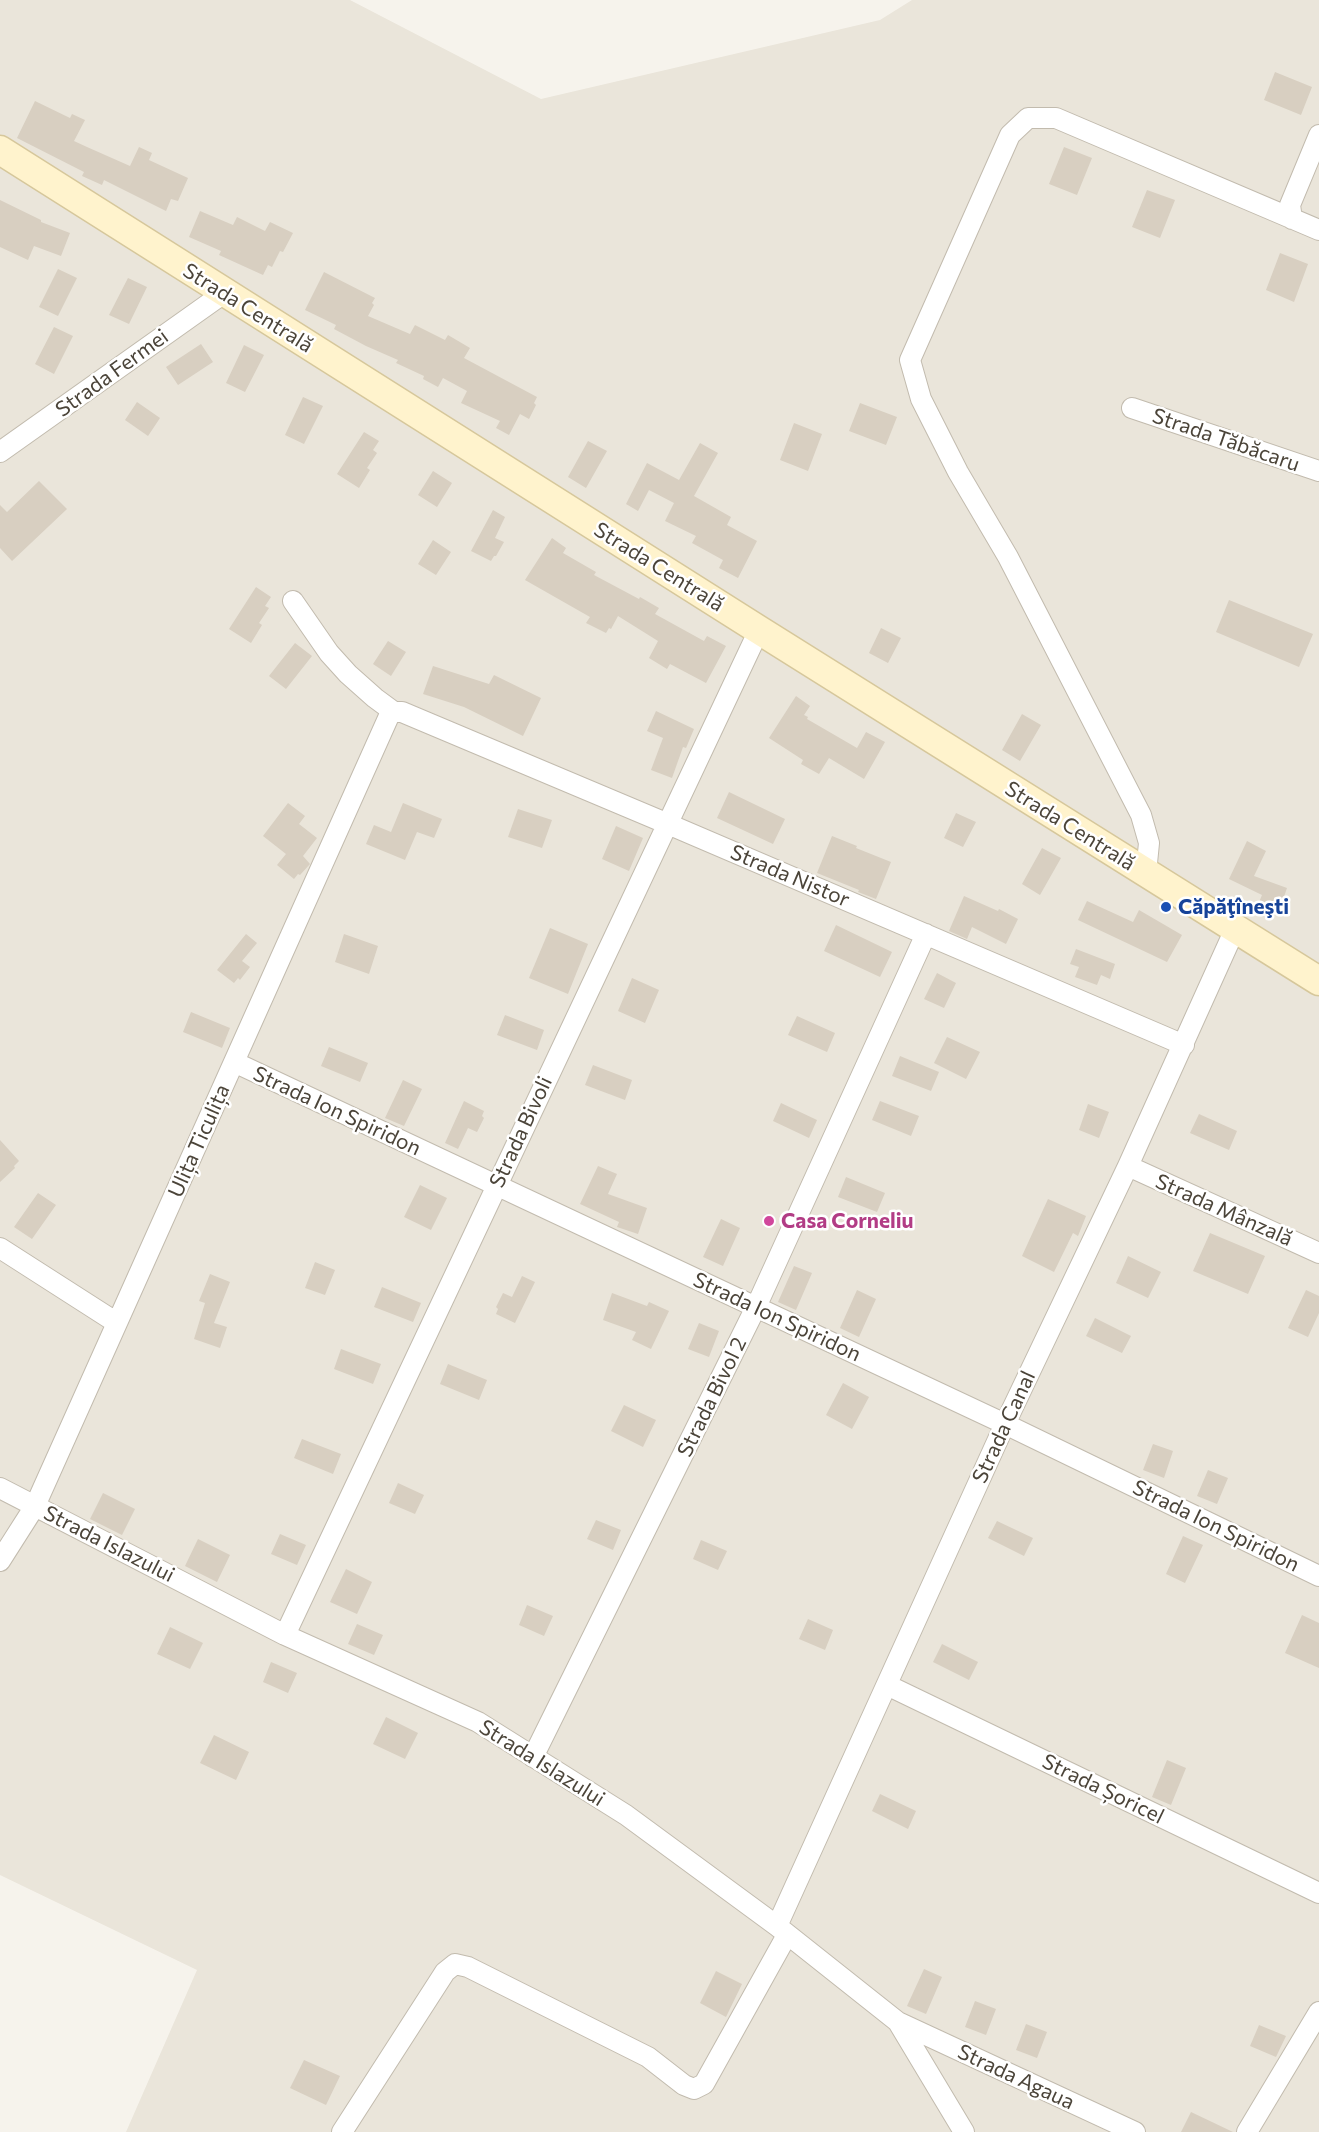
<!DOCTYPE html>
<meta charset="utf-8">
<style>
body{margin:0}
canvas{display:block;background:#f6f3ec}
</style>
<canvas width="1319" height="2132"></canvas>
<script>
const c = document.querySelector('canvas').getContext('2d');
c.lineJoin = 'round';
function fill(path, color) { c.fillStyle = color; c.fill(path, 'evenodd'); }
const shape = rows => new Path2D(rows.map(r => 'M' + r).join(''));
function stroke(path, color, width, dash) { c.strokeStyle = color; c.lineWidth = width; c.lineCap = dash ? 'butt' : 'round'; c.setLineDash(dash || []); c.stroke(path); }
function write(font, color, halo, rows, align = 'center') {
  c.font = font + ' Commissioner,sans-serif'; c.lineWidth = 5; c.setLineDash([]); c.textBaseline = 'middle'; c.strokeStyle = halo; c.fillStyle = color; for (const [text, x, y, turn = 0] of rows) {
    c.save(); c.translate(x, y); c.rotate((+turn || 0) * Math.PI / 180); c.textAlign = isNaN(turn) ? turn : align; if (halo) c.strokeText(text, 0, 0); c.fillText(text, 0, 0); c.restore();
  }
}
const residential = shape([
 [0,0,350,0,541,99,880,20,912,0,1319,0,1319,2132,126,2132,197,1970,0,1875]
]);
const building = shape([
 [1275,72,1312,87,1301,115,1264,100],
 [35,101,70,118,72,114,85,120,74,141,87,147,130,166,139,147,152,153,149,160,188,178,178,201,171,199,166,211,104,180,102,185,82,176,84,172,17,138],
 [1064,147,1092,158,1077,195,1049,184],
 [1147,190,1175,200,1160,238,1132,227],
 [0,200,41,220,41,222,70,233,61,256,34,246,28,260,0,247],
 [200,211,233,225,237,217,265,231,270,222,293,233,283,252,280,251,272,267,268,265,263,275,219,255,221,251,189,237],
 [1280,253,1308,264,1294,302,1266,290],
 [58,269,77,278,58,316,39,307],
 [324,272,375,298,372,303,374,305,368,316,410,334,415,325,445,340,448,335,470,348,464,358,537,397,534,403,536,405,529,419,520,414,509,435,496,428,500,421,461,403,467,391,443,378,438,387,423,379,424,376,396,363,398,360,366,346,334,329,336,325,305,310],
 [128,278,147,287,129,324,109,315],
 [54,327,73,336,54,374,35,364],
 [201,344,213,362,178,385,166,367],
 [244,345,264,355,245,392,226,383],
 [303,397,323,406,304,444,285,435],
 [137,402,160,418,148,436,125,420],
 [860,403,897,417,886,445,849,431],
 [794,423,822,434,808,471,780,460],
 [364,432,379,441,373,450,377,453,367,468,370,470,359,488,337,474],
 [588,441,607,451,586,488,568,477],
 [700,443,718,453,694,496,731,517,727,525,757,541,738,578,719,568,723,560,692,543,696,536,665,521,674,503,649,490,638,511,626,504,647,463,679,480],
 [433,471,452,483,437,507,418,495],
 [39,481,67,509,12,561,0,548,0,505,7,512],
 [493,510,505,517,495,538,504,542,496,556,494,556,491,561,471,551],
 [552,538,566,548,563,553,596,572,594,575,639,599,640,597,659,608,655,614,704,641,707,636,726,646,706,683,670,664,667,669,649,658,658,641,618,616,611,629,609,628,606,633,586,623,590,617,525,580],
 [433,540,451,552,436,575,418,564],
 [256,587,271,597,265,606,269,608,259,623,262,625,251,643,229,629],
 [1229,600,1313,634,1299,667,1216,632],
 [881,628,901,638,888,663,869,653],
 [388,641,406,652,391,676,373,664],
 [295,643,312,656,286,689,269,676],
 [433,666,489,684,494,675,541,698,523,736,464,707,423,694],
 [796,696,810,706,804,715,808,717,807,719,857,748,866,732,885,742,864,779,829,758,819,774,801,764,803,760,769,738],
 [656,711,694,729,686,748,683,747,672,778,651,770,663,738,647,731],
 [1022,714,1041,725,1020,761,1002,750],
 [729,792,785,819,773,844,717,818],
 [288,803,305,816,299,824,317,838,303,856,310,864,300,875,298,874,294,879,277,865,286,854,263,836],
 [403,803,442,819,434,838,417,832,405,860,366,844,374,825,391,832],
 [518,809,552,820,542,848,508,837],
 [956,813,976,822,963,847,944,838],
 [616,826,643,838,629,871,602,859],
 [832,836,857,846,856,848,891,862,876,899,858,892,859,890,817,873],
 [1247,841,1266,851,1254,876,1287,888,1278,914,1257,907,1262,895,1229,879],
 [1042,848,1061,858,1040,895,1022,884],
 [964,896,998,911,999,909,1018,919,1006,944,972,927,967,939,949,931],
 [1087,901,1133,922,1139,910,1182,935,1167,962,1078,920],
 [836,925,892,952,880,977,824,951],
 [550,928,588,944,568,994,529,978],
 [246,934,257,943,242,961,250,967,240,980,238,978,234,983,217,970],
 [344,934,378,946,369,974,335,962],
 [1076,949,1115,964,1110,979,1101,975,1097,985,1075,977,1079,967,1070,964],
 [937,973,956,983,944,1008,924,999],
 [632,978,659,990,645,1023,618,1011],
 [191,1012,230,1028,222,1048,183,1032],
 [505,1015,544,1030,537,1050,497,1035],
 [797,1016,835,1033,827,1052,788,1035],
 [947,1037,980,1052,966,1079,934,1063],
 [329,1047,368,1063,360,1082,321,1066],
 [900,1056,939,1072,931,1091,892,1076],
 [593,1065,632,1080,625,1100,585,1085],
 [403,1080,422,1089,404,1126,385,1118],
 [464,1101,484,1111,482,1116,484,1118,477,1132,468,1128,458,1149,445,1143],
 [880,1101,919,1116,911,1136,872,1120],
 [781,1103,817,1120,809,1138,773,1121],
 [1088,1104,1109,1112,1099,1138,1079,1130],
 [1199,1114,1237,1131,1229,1150,1190,1133],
 [0,1140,19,1161,14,1166,15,1168,0,1182],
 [598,1166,617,1174,608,1194,647,1208,638,1234,617,1227,619,1222,580,1204],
 [846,1177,885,1193,877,1212,838,1197],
 [420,1185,447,1198,431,1230,404,1217],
 [38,1193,56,1205,32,1239,14,1227],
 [1048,1199,1086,1216,1078,1236,1073,1233,1054,1272,1022,1256],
 [721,1219,740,1228,723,1266,703,1257],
 [1210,1233,1265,1256,1248,1294,1193,1271],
 [1128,1256,1161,1272,1148,1298,1116,1283],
 [315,1262,335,1270,325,1295,305,1288],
 [794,1266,812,1273,796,1310,778,1302],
 [210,1274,230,1282,214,1323,227,1327,220,1348,194,1339,205,1303,199,1301],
 [522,1276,535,1282,515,1323,496,1314,498,1309,496,1307,503,1293,512,1297],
 [382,1287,421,1303,413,1322,374,1307],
 [857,1290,876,1299,859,1337,840,1328],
 [1306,1290,1319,1296,1319,1313,1308,1337,1288,1328],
 [612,1293,647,1306,649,1302,669,1311,651,1349,632,1340,636,1332,603,1320],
 [1095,1318,1131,1336,1122,1353,1086,1336],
 [699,1323,719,1331,709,1357,688,1349],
 [341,1349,381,1364,373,1384,334,1369],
 [448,1364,487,1380,479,1400,440,1384],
 [843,1383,869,1397,852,1429,826,1415],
 [624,1405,656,1420,643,1447,611,1431],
 [302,1439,341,1454,333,1474,294,1458],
 [1153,1444,1173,1451,1164,1478,1143,1470],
 [1208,1470,1228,1478,1217,1504,1197,1496],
 [398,1483,424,1495,415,1514,389,1503],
 [103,1493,135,1509,122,1535,90,1519],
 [596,1520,621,1530,613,1550,587,1539],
 [997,1521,1033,1538,1024,1556,988,1538],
 [280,1534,306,1545,297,1565,271,1554],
 [1183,1536,1203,1545,1185,1583,1166,1574],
 [198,1539,230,1555,217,1582,185,1566],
 [701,1540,727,1551,718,1570,693,1559],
 [346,1569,372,1582,357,1614,330,1602],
 [527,1605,553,1616,544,1636,519,1625],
 [1302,1615,1319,1623,1319,1668,1285,1653],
 [808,1619,833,1630,825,1650,799,1639],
 [357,1624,383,1635,374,1655,348,1644],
 [170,1627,203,1643,190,1669,157,1654],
 [942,1644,978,1662,969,1680,933,1662],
 [271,1662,297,1673,288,1693,263,1682],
 [386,1717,418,1733,405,1759,373,1744],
 [214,1735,249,1752,236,1780,200,1763],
 [1167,1760,1186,1768,1171,1805,1152,1797],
 [880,1794,916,1811,908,1829,872,1811],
 [924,1969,942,1977,926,2014,907,2006],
 [716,1971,742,1984,726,2017,700,2003],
 [975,2001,996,2009,986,2035,965,2027],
 [1026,2024,1047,2032,1037,2058,1016,2050],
 [1259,2025,1286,2036,1276,2057,1250,2046],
 [304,2060,340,2076,326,2105,290,2088],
 [1191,2112,1233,2132,1181,2132]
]);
const minor = shape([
 [1292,219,1290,205,1319,135],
 [1132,408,1319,471],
 [0,452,224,293],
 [293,601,329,653,348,674,375,698,394,712,402,712,668,824,1184,1045],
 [1146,873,1149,843,1141,815,1008,557,958,472,921,399,910,360,1010,135,1028,118,1056,118,1319,230],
 [234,1062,1005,1424,1319,1576],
 [1128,1166,1319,1253],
 [0,1248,117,1323],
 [0,1488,285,1635,478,1722,626,1815,777,1926,898,2022,964,2132],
 [0,1561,35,1506,389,716,394,712],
 [285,1635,759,630],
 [887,1685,1319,1893],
 [533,1757,756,1307,926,934],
 [777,1926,1005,1424,1128,1166,1235,929],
 [898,2022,1135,2132],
 [342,2132,445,1972,455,1964,468,1967,648,2057,684,2085,694,2089,704,2084,787,1935],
 [1247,2132,1319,2012]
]);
const secondary = shape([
 [0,150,759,630,1319,981]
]);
const markers = [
 [1166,907,6,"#1a4fb4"],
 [769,1221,6,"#d1479c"]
];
const streetNames = [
 ["Strada Centrală",248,308,32],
 ["Strada Fermei",112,373,-36],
 ["Strada Tăbăcaru",1226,440,19],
 ["Strada Centrală",659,567,32],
 ["Strada Centrală",1070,826,32],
 ["Strada Nistor",790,876,23],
 ["Strada Ion Spiridon",337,1111,25],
 ["Strada Bivoli",521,1132,-65],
 ["Ulița Ticulița",199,1141,-66],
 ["Strada Mânzală",1224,1210,24],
 ["Strada Ion Spiridon",777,1317,25],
 ["Strada Bivol 2",712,1397,-64],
 ["Strada Canal",1004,1427,-65],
 ["Strada Ion Spiridon",1216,1526,26],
 ["Strada Islazului",109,1544,27],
 ["Strada Islazului",542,1763,32],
 ["Strada Șoricel",1103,1789,26],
 ["Strada Agaua",1016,2077,25]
];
const transitNames = [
 ["Căpăţîneşti",1178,907]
];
const hotelNames = [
 ["Casa Corneliu",781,1221]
];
fill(residential, '#eae5da');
fill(building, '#d8cfc1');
stroke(minor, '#c2bbae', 22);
stroke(secondary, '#d6c79b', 31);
stroke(minor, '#fff', 20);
stroke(secondary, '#fff3cd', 28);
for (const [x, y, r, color] of markers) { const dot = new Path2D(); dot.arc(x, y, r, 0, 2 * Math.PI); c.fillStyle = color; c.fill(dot); stroke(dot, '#fff', 2); }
write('21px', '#4b4439', '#fff', streetNames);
write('bold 21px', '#164399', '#fff', transitNames, 'left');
write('bold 21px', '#b23c85', '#fff', hotelNames, 'left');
</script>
